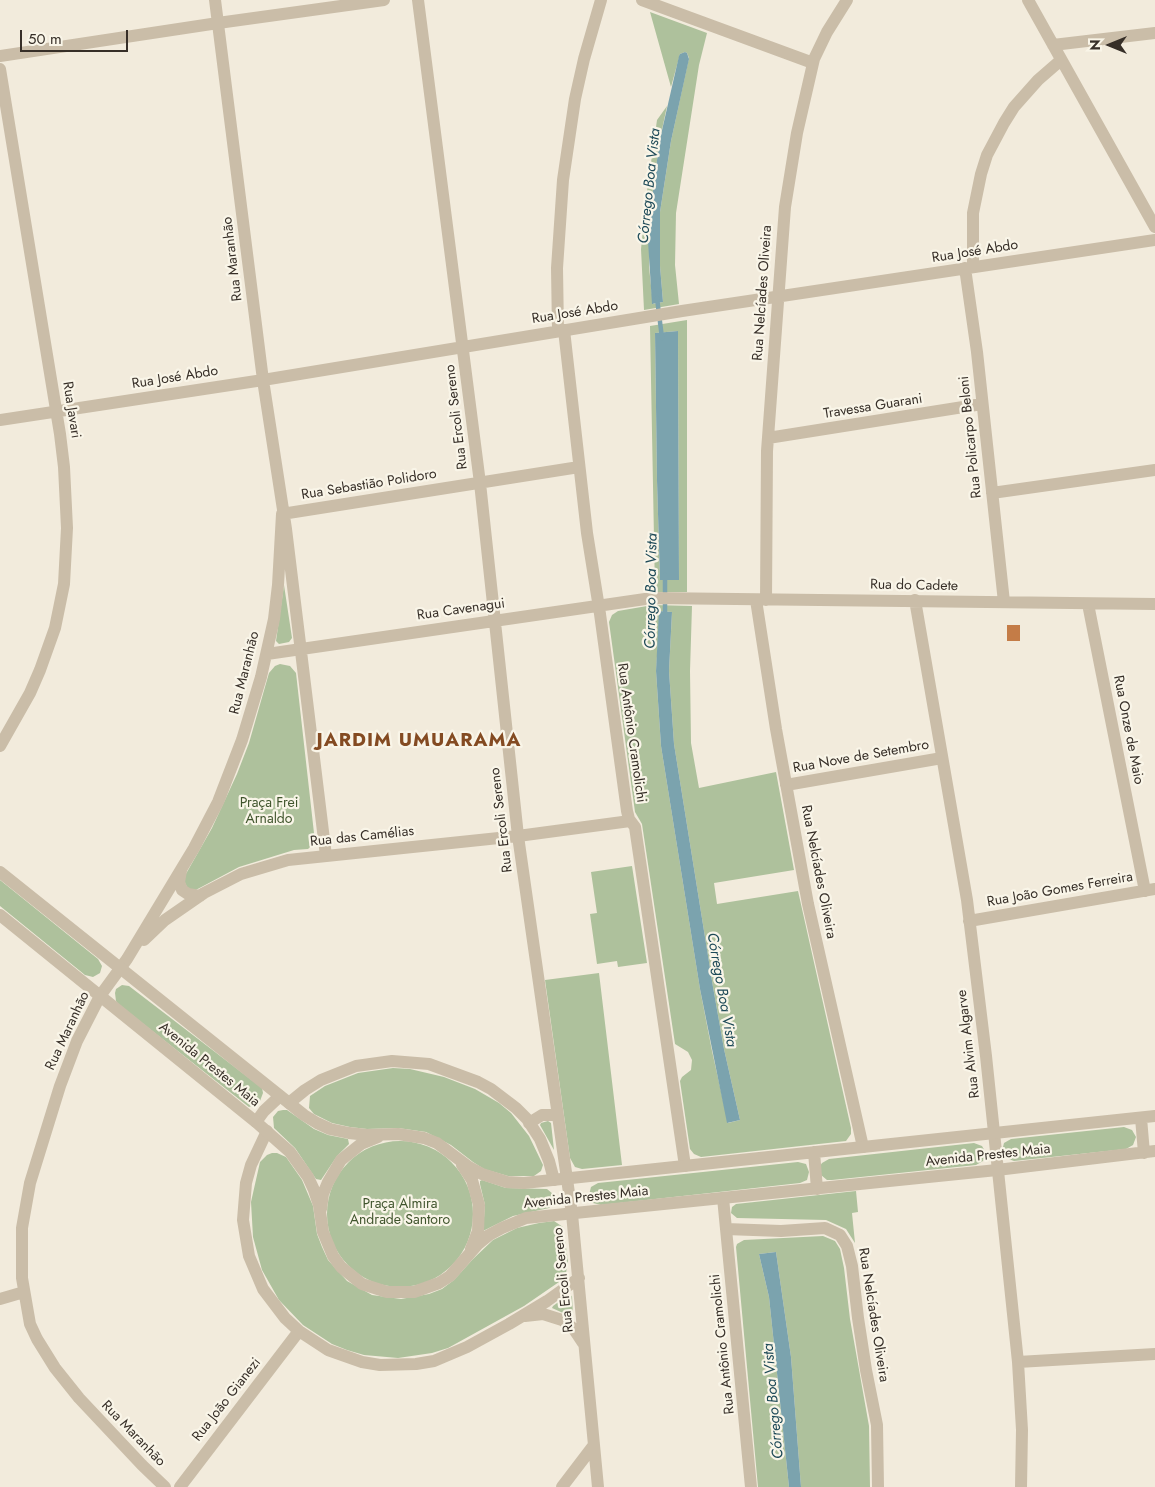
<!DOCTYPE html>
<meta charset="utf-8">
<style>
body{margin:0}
#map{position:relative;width:1155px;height:1487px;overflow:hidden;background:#f2ebdc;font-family:Jost,sans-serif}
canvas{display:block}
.north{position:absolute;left:1085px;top:20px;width:50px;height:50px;-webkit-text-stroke:4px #f9f5e8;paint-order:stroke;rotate:270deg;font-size:14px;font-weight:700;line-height:20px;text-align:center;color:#372f28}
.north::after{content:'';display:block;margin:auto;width:18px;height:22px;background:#372f28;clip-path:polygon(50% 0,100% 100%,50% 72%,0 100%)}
.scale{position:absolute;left:20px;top:30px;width:108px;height:22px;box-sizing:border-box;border:2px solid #372f28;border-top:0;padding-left:6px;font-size:15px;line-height:18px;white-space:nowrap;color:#372f28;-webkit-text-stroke:4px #f9f5e8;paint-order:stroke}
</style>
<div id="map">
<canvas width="1155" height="1487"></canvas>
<div class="north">N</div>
<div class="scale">50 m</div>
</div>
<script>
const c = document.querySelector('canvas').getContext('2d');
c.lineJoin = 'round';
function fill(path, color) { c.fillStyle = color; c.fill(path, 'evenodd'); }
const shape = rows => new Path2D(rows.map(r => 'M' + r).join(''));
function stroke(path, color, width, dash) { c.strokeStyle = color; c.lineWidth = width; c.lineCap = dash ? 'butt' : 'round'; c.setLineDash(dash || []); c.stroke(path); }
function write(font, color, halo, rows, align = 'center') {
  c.font = font + ' Jost,sans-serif'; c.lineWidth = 4.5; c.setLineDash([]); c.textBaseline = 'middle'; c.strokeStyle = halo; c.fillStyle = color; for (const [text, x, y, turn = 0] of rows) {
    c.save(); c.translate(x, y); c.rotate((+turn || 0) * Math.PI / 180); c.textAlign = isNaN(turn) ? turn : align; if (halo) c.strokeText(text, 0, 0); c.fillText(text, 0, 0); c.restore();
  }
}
const green = shape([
 [650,12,707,33,699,65,676,213,675,265,679,304,644,310,641,249,647,191,657,120,667,106,660,139,650,211,649,267,653,304,663,302,660,266,660,212,671,141,689,58,687,53,685,52,680,54,671,87],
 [687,320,687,592,655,592,650,326],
 [678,331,679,580,660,580,657,481,655,333],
 [284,585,292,638,289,642,279,644,276,641],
 [653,605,692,606,690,671,691,743,699,788,776,772,794,870,714,883,717,904,798,891,851,1128,851,1134,846,1141,701,1157,694,1154,690,1149,680,1081,682,1077,691,1070,692,1060,688,1052,675,1044,642,824,635,812,609,622,612,615,618,611],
 [660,611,672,612,669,671,674,744,713,987,724,1049,740,1120,728,1123,712,1051,700,989,661,746,656,671],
 [280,664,290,666,296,673,315,842,308,849,294,850,239,867,192,892,189,891,183,879,212,828,237,774,249,743,269,673,275,666],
 [632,866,647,963,618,967,617,961,597,964,590,914,597,913,591,872],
 [0,880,98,959,102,966,100,973,93,977,85,975,0,906],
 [599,973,622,1165,582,1169,575,1167,570,1158,545,980],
 [122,985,129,986,262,1088,263,1093,260,1101,257,1104,249,1107,118,1004,116,1001,115,993,116,989],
 [393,1068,410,1069,444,1077,475,1089,499,1103,511,1113,529,1136,543,1165,541,1171,534,1176,508,1176,484,1169,473,1162,451,1145,426,1132,398,1128,367,1129,350,1127,332,1123,314,1114,309,1108,310,1096,325,1086,358,1073],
 [283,1110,287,1110,314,1129,328,1135,348,1139,349,1144,337,1156,321,1180,316,1179,295,1148,274,1128,273,1117,278,1111],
 [548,1121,551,1123,554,1150,540,1125,541,1123],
 [1124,1127,1132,1130,1136,1137,1133,1145,1126,1149,1014,1161,1006,1158,1002,1151,1004,1143,1011,1139],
 '327 1214a73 73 0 1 1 146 0a73 73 0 1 1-146 0Z',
 [974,1143,982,1146,986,1153,983,1161,976,1165,832,1180,827,1180,821,1175,820,1166,822,1163,829,1159],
 [272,1153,277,1153,286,1157,302,1180,313,1206,317,1234,322,1247,328,1260,347,1281,372,1295,401,1299,429,1294,442,1289,454,1280,473,1259,493,1240,517,1228,539,1223,554,1221,563,1227,568,1261,566,1273,559,1282,524,1306,448,1348,432,1353,398,1358,364,1355,347,1350,332,1344,303,1325,279,1300,262,1270,253,1237,251,1202,260,1162,267,1155],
 [798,1162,806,1164,809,1172,807,1180,800,1183,601,1205,593,1203,589,1195,591,1187,598,1183],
 [482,1180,506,1188,547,1189,553,1194,554,1202,549,1208,513,1216,483,1231,485,1205,480,1184,480,1181],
 [856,1191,858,1212,852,1213,855,1243,846,1229,826,1220,737,1218,731,1213,732,1207,736,1204],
 [823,1236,835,1241,840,1249,844,1268,850,1319,869,1426,870,1487,801,1487,791,1357,776,1252,759,1254,769,1297,789,1487,758,1487,736,1247,737,1244,744,1240],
 [568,1295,572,1296,573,1315,572,1317,552,1308,553,1306]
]);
const water = shape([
 [685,52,687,53,689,59,671,141,660,212,660,266,663,302,652,304,648,241,654,181,660,139,679,56,680,54],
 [678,331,679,580,660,580,657,481,655,333],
 [659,611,672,612,669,671,674,744,713,987,724,1049,740,1120,727,1123,700,989,661,746,656,671],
 [776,1252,791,1357,801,1487,789,1487,769,1297,759,1254]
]);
const stream = shape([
 [657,298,662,338],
 [665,575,665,615]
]);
const building = shape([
 [1007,625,1020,625,1020,641,1007,641]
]);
const minor = shape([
 [215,0,263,380,286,529,326,856],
 [418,0,480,483,518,836,572,1214,598,1487],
 [642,0,813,63],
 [1028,0,1155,227],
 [1053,45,1155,33],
 [0,56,218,23,384,0],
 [0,69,60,434,64,467,67,528,64,584,55,628,40,670,30,693,0,746],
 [973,267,973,213,981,174,987,155,1004,123,1014,107,1038,80,1061,60],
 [965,268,977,352,1004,602],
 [564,330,587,533,600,614,627,811,629,819,635,827,685,1166],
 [558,331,557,268,563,180,575,99,584,59,601,0],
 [0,420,263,380,682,311,1155,240],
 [768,438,982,404],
 [992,493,1155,470],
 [282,514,579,467],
 [756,600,776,729,808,904,863,1147],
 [766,600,767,451,785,207,797,133,814,59,827,32,847,0],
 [915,600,967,900,986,1056,1018,1362,1022,1430,1021,1487],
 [1088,604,1145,891],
 [267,654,652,598,1155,604],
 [786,785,942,758],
 [181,871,179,882,182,890,188,894,200,896],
 [969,921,1155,889],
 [144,940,165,920,204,893,241,874,288,860,518,836,630,821],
 [289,1103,305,1090,321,1080,356,1066,392,1061,429,1064,478,1082,491,1089,516,1108,527,1119,540,1139,549,1161,554,1180],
 [256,1122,264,1111,280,1096],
 [529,1123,542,1115,553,1115,558,1117],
 [267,1131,251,1165,246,1183,243,1220,249,1256,263,1289,285,1318,299,1331,328,1350,362,1362,380,1365,416,1364,434,1361,467,1347,509,1324,547,1301,579,1278],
 [723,1198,751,1487],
 [726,1229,781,1231,825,1228,840,1235,847,1246,852,1266,858,1318,866,1370,877,1425,878,1487],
 [0,1299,24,1292],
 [525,1316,543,1314,562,1320,573,1328,583,1343],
 [1018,1362,1155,1354],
 [165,1487,142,1465,79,1398,55,1368,37,1339,30,1324,22,1278,22,1228,30,1183,60,1086,77,1041,100,996,127,959,194,848,218,802,242,740,261,677,274,619,278,585,282,514],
 [180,1487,299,1331],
 [562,1487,594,1445]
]);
const tertiary = shape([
 [0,872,304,1115,317,1123,330,1129,349,1133,367,1135,398,1134,424,1138,437,1143,469,1167,482,1174,507,1182,524,1183,1155,1116],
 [0,915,256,1122,290,1152,308,1177,314,1190,319,1205,323,1232,333,1256,341,1267,362,1284,387,1292,414,1292,439,1283,450,1276,478,1244,489,1235,502,1228,526,1218,997,1170,1155,1151],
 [1141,1118,1144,1153],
 [814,1152,817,1189],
 [462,1165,472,1180,479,1205,478,1231,471,1249],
 [321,1209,323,1194,328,1182,341,1160,361,1144,378,1137]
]);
const streetNames = [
 ["Rua José Abdo",975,252,-9],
 ["Rua Maranhão",233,259,-97],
 ["Rua Nelcíades Oliveira",763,293,-86],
 ["Rua José Abdo",575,313,-9],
 ["Rua José Abdo",175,378,-9],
 ["Travessa Guarani",873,407,-9],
 ["Rua Javari",71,410,81],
 ["Rua Ercoli Sereno",457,417,-97],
 ["Rua Policarpo Beloni",971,437,-96],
 ["Rua Sebastião Polidoro",369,485,-9],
 ["Rua do Cadete",914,586,1],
 ["Rua Cavenagui",461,610,-8],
 ["Rua Maranhão",245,673,-76],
 ["Rua Onze de Maio",1128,730,79],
 ["Rua Antônio Cramolichi",631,733,82],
 ["Rua Nove de Setembro",861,757,-10],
 ["Rua Ercoli Sereno",502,820,-97],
 ["Rua das Camélias",362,837,-6],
 ["Rua Nelcíades Oliveira",818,872,79],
 ["Rua João Gomes Ferreira",1060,890,-10],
 ["Rua Maranhão",68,1031,-65],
 ["Rua Alvim Algarve",969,1044,-97],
 ["Avenida Prestes Maia",209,1065,39],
 ["Avenida Prestes Maia",988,1156,-6],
 ["Avenida Prestes Maia",586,1198,-6],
 ["Rua Ercoli Sereno",564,1280,-96],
 ["Rua Nelcíades Oliveira",873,1315,81],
 ["Rua Antônio Cramolichi",723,1344,-96],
 ["Rua João Gianezi",227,1400,-52],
 ["Rua Maranhão",133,1434,46]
];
const parkNames = [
 ["Praça Frei",269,804],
 ["Arnaldo",269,820],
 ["Praça Almira",400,1205],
 ["Andrade Santoro",400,1221]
];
const waterNames = [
 ["Córrego Boa Vista",650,186,-84],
 ["Córrego Boa Vista",652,591,-89],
 ["Córrego Boa Vista",721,990,80],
 ["Córrego Boa Vista",774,1401,-95]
];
const districtNames = [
 ["JARDIM UMUARAMA",419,741]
];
fill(green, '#aec19c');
fill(water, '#7ba3ae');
stroke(stream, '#7ba3ae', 4.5);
fill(building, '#c47c47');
stroke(minor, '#cabda8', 12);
stroke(tertiary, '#cabda8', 12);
write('14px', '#372f28', '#f9f5e8', streetNames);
write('14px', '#3f542c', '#f9f5e8', parkNames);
write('italic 15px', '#1e4a58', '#f9f5e8', waterNames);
c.letterSpacing = '1px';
write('bold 19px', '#844b22', '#f9f5e8', districtNames);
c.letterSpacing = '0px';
</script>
